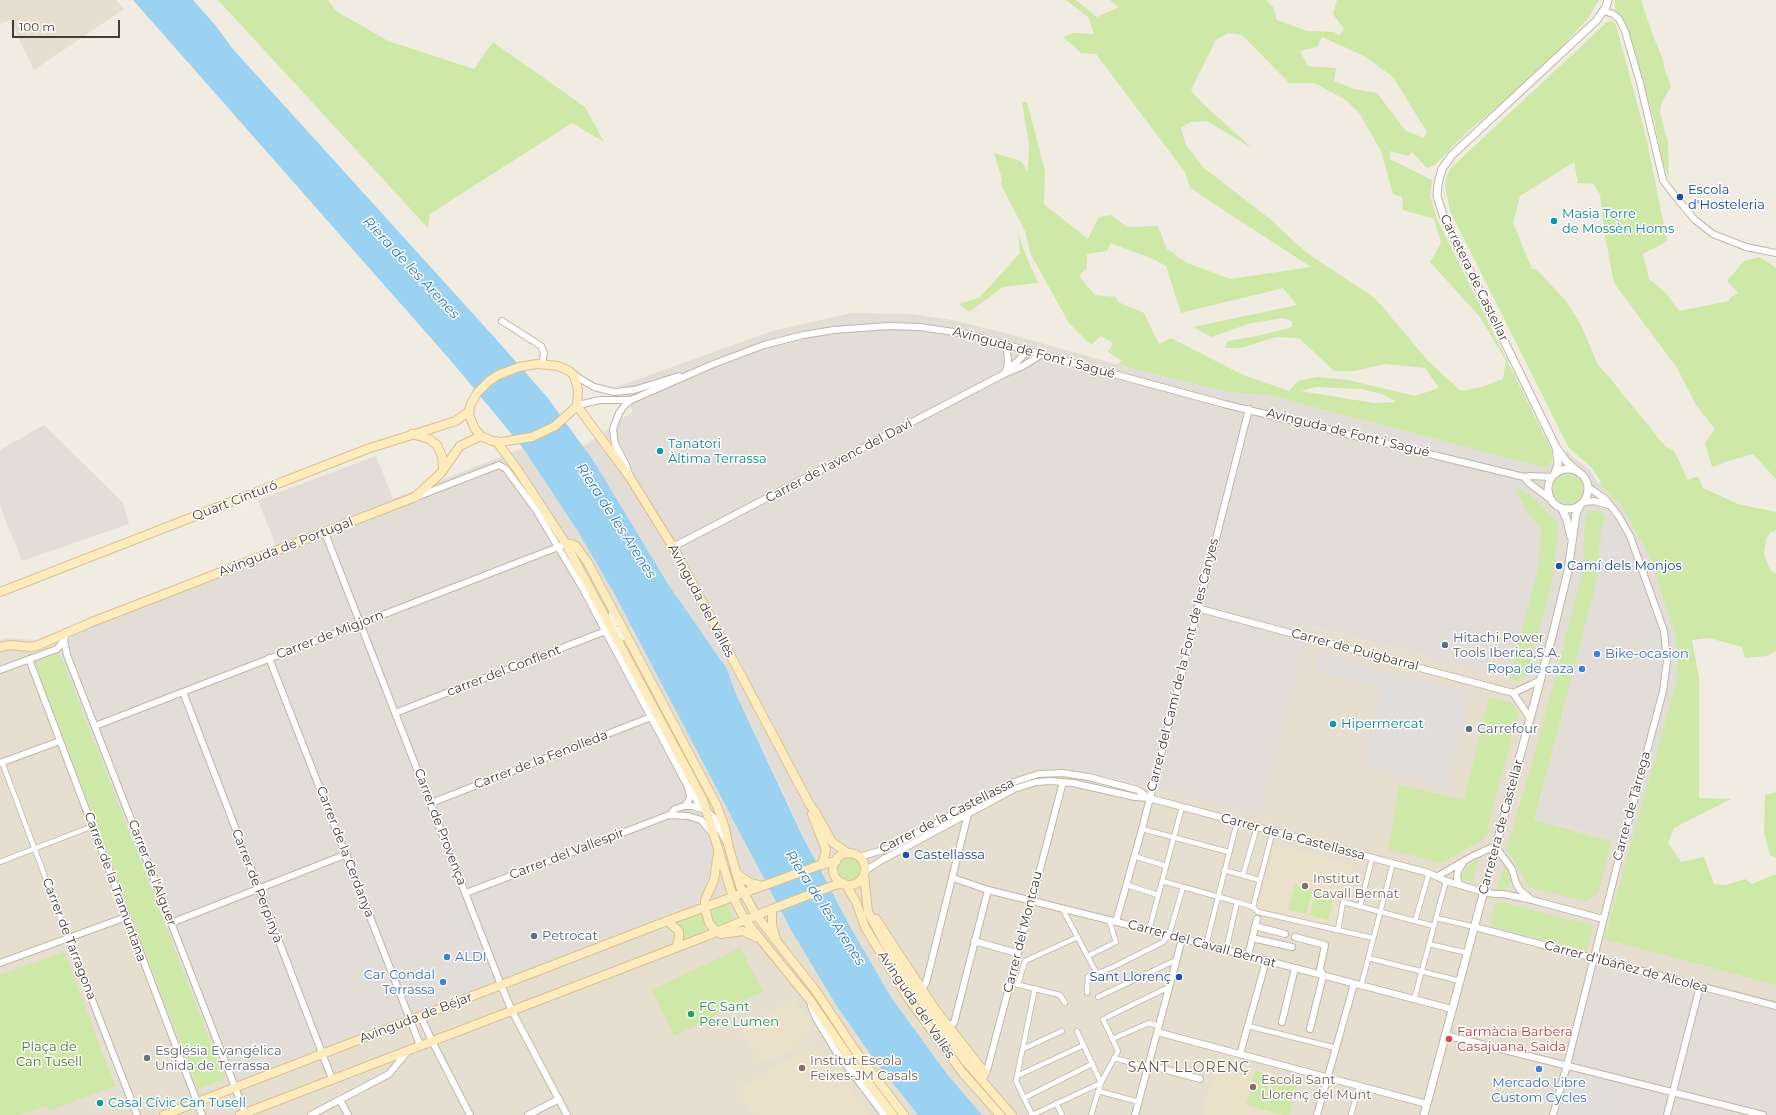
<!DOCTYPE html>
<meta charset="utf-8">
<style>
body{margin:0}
#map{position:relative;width:1776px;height:1115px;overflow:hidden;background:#f1ece2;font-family:Montserrat,sans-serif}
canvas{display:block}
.scale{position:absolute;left:12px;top:20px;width:108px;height:18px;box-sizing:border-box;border:2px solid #433c32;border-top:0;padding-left:5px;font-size:12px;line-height:14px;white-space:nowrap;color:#433c32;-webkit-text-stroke:3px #fff;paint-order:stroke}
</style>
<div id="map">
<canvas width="1776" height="1115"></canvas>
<div class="scale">100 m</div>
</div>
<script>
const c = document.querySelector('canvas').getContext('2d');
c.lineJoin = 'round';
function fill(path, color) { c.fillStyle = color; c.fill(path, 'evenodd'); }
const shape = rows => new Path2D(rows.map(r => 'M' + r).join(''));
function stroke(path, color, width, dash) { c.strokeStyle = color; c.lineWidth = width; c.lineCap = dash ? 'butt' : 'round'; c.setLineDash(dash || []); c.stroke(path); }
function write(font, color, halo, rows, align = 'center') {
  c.font = font + ' Montserrat,sans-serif'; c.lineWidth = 3; c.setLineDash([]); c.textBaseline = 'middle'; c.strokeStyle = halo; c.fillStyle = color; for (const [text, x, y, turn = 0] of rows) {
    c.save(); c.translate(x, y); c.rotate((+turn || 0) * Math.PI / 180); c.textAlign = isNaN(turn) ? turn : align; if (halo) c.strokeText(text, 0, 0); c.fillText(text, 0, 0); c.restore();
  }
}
const residential = shape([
 [0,0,116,0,124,9,34,70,10,20,0,24],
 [1310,626,1482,671,1570,690,1535,819,1632,842,1604,939,1776,985,1776,1115,982,1115,947,1074,891,997,852,930,812,854,844,841,858,848,1018,774,1048,766,1087,771,1157,790,1259,814],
 [53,633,231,1091,763,875,791,930,836,1005,875,1061,918,1115,0,1115,0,640,5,638,35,640]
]);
const industrial = shape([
 [852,313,911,314,952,320,1005,333,1134,369,1227,392,1272,396,1545,468,1567,451,1575,459,1589,469,1599,484,1621,506,1635,530,1649,556,1675,634,1679,669,1675,687,1632,842,1535,819,1570,690,1482,671,1311,626,1259,814,1157,790,1087,771,1048,766,1018,774,874,846,858,848,844,841,812,854,736,694,727,669,668,584,593,460,583,447,633,411,619,386,772,331],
 [44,425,123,503,129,524,22,561,0,506,0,450],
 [523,448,577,530,615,595,763,875,231,1091,53,633,276,546,258,500,376,456,393,499],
 [1595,964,1776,1011,1776,1115,1556,1115]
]);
const education = shape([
 [1275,844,1352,864,1335,927,1258,909],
 [794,998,812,1026,808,1036,789,1052,761,1063,739,1030],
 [812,1045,870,1115,754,1115,735,1091],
 [1217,1058,1294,1079,1293,1081,1298,1083,1289,1115,1202,1115]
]);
const green = shape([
 [218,0,328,0,336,11,388,41,474,69,493,42,585,107,604,142,572,123,430,214,428,228],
 [1066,0,1076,0,1097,17,1119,7,1110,0,1266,0,1273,7,1277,20,1307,31,1334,32,1339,36,1344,29,1333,14,1337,0,1599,0,1589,17,1557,52,1508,98,1467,132,1435,165,1427,168,1412,152,1408,156,1390,151,1390,159,1432,180,1430,196,1437,219,1552,451,1552,462,1545,468,1272,396,1227,392,1134,369,1118,364,1122,361,1108,352,1113,343,1101,336,1091,345,1069,323,1031,255,1025,231,1001,185,1002,179,994,153,1021,161,1028,172,1029,145,1022,102,1027,102,1045,171,1044,204,1088,239,1099,217,1111,215,1127,227,1158,226,1167,249,1187,263,1230,279,1311,267,1190,188,1185,172,1096,54,1081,53,1063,37,1073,33,1094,34,1089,18],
 [1228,33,1242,35,1289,83,1314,83,1346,100,1360,114,1381,151,1393,194,1402,197,1403,210,1434,219,1441,243,1430,262,1480,317,1506,361,1503,379,1482,387,1461,391,1428,361,1375,298,1308,254,1270,219,1204,168,1186,145,1181,128,1190,122,1207,121,1252,148,1201,102,1191,90,1216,40],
 [1322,37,1364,56,1393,77,1427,132,1424,138,1406,131,1377,93,1354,89,1334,81,1336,68,1308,66,1300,51,1317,47],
 [1110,243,1153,259,1166,266,1181,313,1283,288,1297,305,1193,327,1212,337,1248,324,1282,318,1292,321,1292,327,1262,335,1228,341,1225,348,1241,348,1276,337,1299,338,1334,371,1354,371,1385,364,1425,368,1439,388,1415,396,1348,380,1317,377,1298,381,1289,391,1241,374,1171,338,1159,344,1144,313,1118,302,1116,297,1095,295,1079,276,1087,268,1087,254,1107,251],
 [1316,387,1362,389,1385,395,1396,402,1374,403,1301,391],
 [1615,0,1641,0,1652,33,1663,60,1665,71,1671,86,1661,104,1660,112,1668,143,1669,179,1663,164,1654,120,1623,17,1615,11],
 [1612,21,1616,25,1647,141,1667,241,1643,254,1649,279,1666,293,1679,311,1729,301,1730,298,1738,293,1727,281,1744,261,1759,257,1774,266,1776,269,1776,479,1753,454,1731,460,1712,467,1705,443,1715,429,1696,405,1677,368,1614,283,1605,236,1600,195,1594,184,1578,183,1574,162,1520,196,1513,223,1532,269,1536,269,1566,301,1580,323,1598,365,1609,377,1664,445,1674,451,1688,480,1698,476,1703,488,1738,504,1776,512,1776,530,1770,533,1766,539,1764,554,1770,570,1776,574,1776,651,1767,656,1745,658,1742,647,1709,638,1692,640,1699,677,1699,798,1731,799,1674,828,1668,843,1681,862,1704,857,1714,884,1726,885,1745,879,1752,884,1776,874,1776,985,1604,939,1675,687,1678,666,1675,634,1649,556,1635,530,1621,506,1599,484,1601,482,1592,468,1569,448,1450,211,1445,186,1447,176,1451,168,1607,22],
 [1018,232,1023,248,1038,283,1003,287,969,312,959,304,979,298,1020,253],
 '1553 489a15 15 0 1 1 30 0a15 15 0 1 1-30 0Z',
 [1515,489,1523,490,1532,497,1556,520,1558,531,1553,577,1527,675,1517,681,1509,679,1538,570,1541,532,1541,528,1528,513],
 [1592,511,1598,511,1605,516,1601,531,1596,583,1534,820,1611,842,1598,894,1584,901,1529,887,1507,848,1531,767,1577,594,1583,568,1585,518,1587,514],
 [60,653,225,1079,198,1089,35,662],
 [1489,697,1511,702,1518,713,1488,825,1489,831,1483,839,1442,863,1388,849,1400,785,1464,800],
 [1776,792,1776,858,1770,855,1764,832,1765,795],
 '838 869a11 11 0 1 1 22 0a11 11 0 1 1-22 0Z',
 [1479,858,1472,882,1460,879,1467,867],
 [1505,864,1511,881,1508,888,1501,890,1498,889],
 [1295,885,1313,889,1306,914,1288,910],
 [1317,890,1334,894,1328,920,1310,915],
 [1501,902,1593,926,1587,950,1490,926,1494,907,1496,904],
 [726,904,734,919,722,925,715,924,712,920,712,912,715,909],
 [701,913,707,930,682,940,681,928,676,922],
 [740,948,763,991,675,1036,652,990],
 [64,952,115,1086,49,1111,47,1105,18,1115,0,1115,0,975],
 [1255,1071,1298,1083,1289,1115,1284,1115,1246,1105]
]);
const parking = shape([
 [966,384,967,386,910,416,909,414],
 [1289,407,1379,431,1373,435,1282,412],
 [916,423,915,430,880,447,881,441],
 [1395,435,1492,461,1485,465,1387,439],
 [866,449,865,456,842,468,843,461],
 [1505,464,1532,471,1527,475,1499,468],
 [827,469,825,476,802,488,804,482],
 [782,493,780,500,758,512,760,504],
 [744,513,742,520,720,531,721,525],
 [1610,518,1619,533,1623,551,1607,558,1603,558,1604,529,1603,525,1605,520],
 [1319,653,1470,692,1447,787,1363,765,1382,689,1313,671],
 [463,912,485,973,481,979,456,989,453,981,475,972,453,916],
 [1577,1074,1622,1085,1614,1115,1558,1115,1568,1079]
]);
const water = shape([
 [133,0,193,0,216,26,232,48,495,338,547,397,593,460,668,584,727,669,736,694,802,835,852,930,891,997,947,1074,982,1115,918,1115,875,1061,836,1005,791,930,615,595,577,530,523,448,452,362]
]);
const pedestrian = shape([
 [2,762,68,938],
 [1142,829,1229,852],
 [1134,856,1166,866],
 [0,862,93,826],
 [1224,870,1259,880],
 [1243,875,1257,827],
 [1162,881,1237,902,1253,907,1258,912,1373,938],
 [1127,885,1158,895],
 [1253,907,1273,830],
 [1360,907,1372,858],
 [1062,908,1096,972,1088,977,1087,993],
 [1436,918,1475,927],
 [1415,921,1429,873],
 [1149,930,1182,807],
 [1338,930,1343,902,1434,926],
 [1429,944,1468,953],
 [1206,945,1237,822],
 [1226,950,1237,902],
 [1088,956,1116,942,1109,920],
 [1368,958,1460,981],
 [1088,977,1113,967,1163,942,1169,935,1183,887],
 [1011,983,1060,995,1065,1003],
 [1018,984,1025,961,1078,937],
 [1361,986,1393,863],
 [1098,997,1176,960],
 [1414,1000,1446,881],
 [1107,1017,1169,987],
 [1248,1026,1336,1048],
 [1077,1031,1101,1083,1091,1115],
 [1112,1039,1149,1023,1159,1026],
 [1023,1049,1062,1031],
 [1114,1058,1148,1067],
 [1017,1076,1084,1045],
 [1098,1091,1139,1102],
 [1024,1098,1092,1064],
 [1056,1103,1062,1115],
 [1032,1115,1101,1083,1118,1051,1103,1019],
 [1032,1115,1016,1081,1035,988],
 [1351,1115,1359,1086]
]);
const minor = shape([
 [1604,11,1613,14,1619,19,1625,31,1640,83,1663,180,1671,191,1695,220,1713,234,1746,247,1776,253],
 [502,321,541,346,544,353,542,364],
 [1006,344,1008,360,1007,369],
 [1005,372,1007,369,1017,362,1028,350],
 [574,375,594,387,614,392,634,390,679,376],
 [578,405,600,400,631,400],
 [629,474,626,465,615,444,613,429,619,413,625,405,631,400,711,365,764,345,803,335,834,330,888,326,920,327,967,334,1224,404,1380,442,1524,477,1531,476,1551,477],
 [1524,477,1529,483,1549,498],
 [419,496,499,465,506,469,536,510,583,589,688,787,690,797,688,802,684,806],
 [1584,502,1594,501,1608,505],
 [325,533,501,985,512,1011,567,1115],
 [673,547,1004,374,1023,366,1042,354],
 [1197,608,1513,693,1539,681],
 [612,614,615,621,612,629,619,631,624,637],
 [66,632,64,640,67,655,245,1113],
 [269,658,420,1045],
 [29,659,202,1115],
 [0,670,57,649,64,640],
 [183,692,332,1079],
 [1513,693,1530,718],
 [395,713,608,630],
 [95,726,566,544],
 [0,763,60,741],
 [689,788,702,809],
 [431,803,651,717],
 [669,815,688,816,701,820,712,833],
 [859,857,890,848,1011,783,1038,774,1063,773,1089,777,1138,790,1149,798],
 [865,871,882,860,1014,789,1036,782,1051,781,1073,783,1135,797,1149,798,1429,873,1446,881,1484,892,1494,894,1504,894,1532,900,1603,919],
 [1438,876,1471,857,1495,846,1512,869,1516,883,1520,890,1531,899],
 [953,878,988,890,1169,935,1452,1009],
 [1459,883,1457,878,1458,871,1463,863],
 [466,893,669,815,675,809,684,806,692,806,706,810,713,817,726,841],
 [1116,922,1142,829,1249,409],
 [171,923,347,854],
 [1255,926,1285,934],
 [1475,927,1776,1006],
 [1295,937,1325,945,1320,969,1323,976,1310,1029],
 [68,938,137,1115],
 [1252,938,1292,947],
 [974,941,1017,953],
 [1248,956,1257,919],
 [0,963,126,917],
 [921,989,926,983,968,814],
 [811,1006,816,1018,835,1050,884,1115],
 [421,1017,432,1041,470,1115],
 [1282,1022,1295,968],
 [947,1026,954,1023,988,890],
 [1157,1032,1427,1104],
 [1445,1035,1763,1115],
 [1240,1054,1266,961],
 [1149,1065,1200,1079],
 [984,1076,988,1067,1063,782],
 [340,1100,348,1115],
 [311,1115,389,1074,408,1051],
 [528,1115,559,1099],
 [1135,1115,1182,939],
 [1317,1115,1354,984],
 [1553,1115,1567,1065,1621,850,1663,691,1667,661,1664,631,1630,536,1618,515,1605,499,1588,487],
 [1667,1115,1700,986]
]);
const tertiary = shape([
 '1548 489a20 20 0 1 1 40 0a20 20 0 1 1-40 0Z',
 [1577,471,1566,461,1556,447,1444,218,1437,196,1438,184,1442,169,1452,155,1596,21,1606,7,1608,0],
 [1555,473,1558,464,1556,447],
 [1562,509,1567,520,1571,537],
 [1424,1115,1553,633,1568,571,1576,514,1580,505]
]);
const secondary = shape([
 [537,364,558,366,569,371,574,375,578,390,577,406,555,426,532,437,501,442,492,441,481,436,475,429,469,415,470,406,477,393,489,381,498,375,519,367,537,364],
 [577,406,629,476,673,547,810,805,816,813,832,842,848,853],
 [412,434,429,439,437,445,442,456,443,468],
 [496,441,517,469,566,544,703,800,733,897,745,920,810,1000,853,1063,893,1115],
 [566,544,571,544,576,546,588,563,717,806,725,828,728,844,740,886,756,915,816,991,859,1056,904,1115],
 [0,592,367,449,456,421,469,411],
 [0,647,10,645,31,647,39,645,92,622,415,497,441,473,460,446,481,436],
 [812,814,826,850,822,865],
 [718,853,714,880,705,900,705,908,709,923,716,931,721,932],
 '833 869a16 16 0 1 1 32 0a16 16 0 1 1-32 0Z',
 [736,873,750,883,763,886],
 [864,875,868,912,893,958,923,1003,966,1062,1012,1115],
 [846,885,856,902,865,927,906,995,962,1072,1000,1115],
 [772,909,772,925,776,939],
 [876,919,935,1009,985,1073],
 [667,921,679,931,679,938,676,948],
 [721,934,743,931,756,937],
 [164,1115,667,921,820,865,836,861],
 [240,1115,704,937,772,909,832,886,843,883]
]);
const markers = [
 [1680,197,4,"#1a4fb4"],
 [1554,221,4,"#0f9aa8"],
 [660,451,4,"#0f9aa8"],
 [1559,566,4,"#1a4fb4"],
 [1445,645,4,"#5c6f8a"],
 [1597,654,4,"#3f7fe0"],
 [1582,669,4,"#3f7fe0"],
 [1333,724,4,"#0f9aa8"],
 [1469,729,4,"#5c6f8a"],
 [906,855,4,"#1a4fb4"],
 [1305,886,4,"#8d6e63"],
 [534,936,4,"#5c6f8a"],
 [447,957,4,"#3f7fe0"],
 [1179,977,4,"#1a4fb4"],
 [443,982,4,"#3f7fe0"],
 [691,1014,4,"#2e9e5b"],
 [1449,1039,4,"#e0444e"],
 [147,1058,4,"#6b7280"],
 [802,1068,4,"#8d6e63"],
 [1539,1069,4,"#3f7fe0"],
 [1253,1087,4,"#8d6e63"],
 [100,1103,4,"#0f9aa8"]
];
const transitNames = [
 ["Escola",1688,190],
 ["d'Hosteleria",1688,205],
 ["Camí dels Monjos",1567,566],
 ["Castellassa",914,855],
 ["Sant Llorenç",1171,977,"right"]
];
const cultureNames = [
 ["Masia Torre",1562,214],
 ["de Mossèn Homs",1562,229],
 ["Tanatori",668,444],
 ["Àltima Terrassa",668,459],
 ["Hipermercat",1341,724],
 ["Casal Cívic Can Tusell",108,1103]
];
const streetNames = [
 ["Carretera de Castellar",1474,278,64],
 ["Avinguda de Font i Sagué",1034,353,15],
 ["Avinguda de Font i Sagué",1348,433,14],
 ["Carrer de l'avenc del Davi",839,461,-28],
 ["Quart Cinturó",235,501,-21],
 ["Avinguda de Portugal",286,547,-21],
 ["Avinguda del Vallès",701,601,62],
 ["Carrer de Migjorn",330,635,-21],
 ["Carrer de Puigbarral",1355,650,15],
 ["Carrer del Camí de la Font de les Canyes",1183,665,-76],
 ["carrer del Conflent",504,671,-21],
 ["Carrer de la Fenolleda",541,760,-21],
 ["Carrer de Tàrrega",1632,806,-75],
 ["Carrer de la Castellassa",947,816,-27],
 ["Carrer de Provença",440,827,69],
 ["Carretera de Castellar",1501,827,-75],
 ["Carrer de la Castellassa",1293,837,15],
 ["Carrer de la Cerdanya",345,852,69],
 ["Carrer del Vallespir",567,854,-21],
 ["Carrer de l'Alguer",152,873,69],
 ["Carrer de Perpinyà",257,886,69],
 ["Carrer de la Tramuntana",115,887,70],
 ["Carrer del Montcau",1023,932,-76],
 ["Carrer de Tarragona",69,939,69],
 ["Carrer del Cavall Bernat",1202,944,15],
 ["Carrer d'Ibáñez de Alcolea",1626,967,15],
 ["Avinguda del Vallès",916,1005,56],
 ["Avinguda de Béjar",416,1018,-21]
];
const serviceNames = [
 ["Hitachi Power",1453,638],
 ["Tools Iberica,S.A.",1453,653],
 ["Carrefour",1477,729],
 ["Petrocat",542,936]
];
const shopNames = [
 ["Bike-ocasion",1605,654],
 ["Ropa de caza",1574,669,"right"],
 ["ALDI",455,957],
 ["Car Condal",435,975,"right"],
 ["Terrassa",435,990,"right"],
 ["Mercado Libre",1539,1083,"center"],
 ["Custom Cycles",1539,1098,"center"]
];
const educationNames = [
 ["Institut",1313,879],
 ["Cavall Bernat",1313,894],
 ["Institut Escola",810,1061],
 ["Feixes-JM Casals",810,1076],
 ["Escola Sant",1261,1080],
 ["Llorenç del Munt",1261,1095]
];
const leisureNames = [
 ["FC Sant",699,1007],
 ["Pere Lumen",699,1022]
];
const healthNames = [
 ["Farmàcia Barbera",1457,1032],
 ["Casajuana, Saida",1457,1047]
];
const parkNames = [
 ["Plaça de",49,1047],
 ["Can Tusell",49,1062]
];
const worshipNames = [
 ["Església Evangèlica",155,1051],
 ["Unida de Terrassa",155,1066]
];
const waterNames = [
 ["Riera de les Arenes",411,268,47],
 ["Riera de les Arenes",616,521,57],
 ["Riera de les Arenes",825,908,57]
];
const neighbourhoodNames = [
 ["SANT LLORENÇ",1189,1068]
];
fill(residential, '#e6decf');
fill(industrial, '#e3ddd7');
fill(education, '#ebe1cb');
fill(green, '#cee8a8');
fill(parking, '#e1dedb');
fill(water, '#9bd2f2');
stroke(pedestrian, '#c0b6a7', 6);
stroke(minor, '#c0b6a7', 8);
stroke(tertiary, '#c0b6a7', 9);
stroke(secondary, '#d7c191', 10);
stroke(pedestrian, '#fff', 4.5);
stroke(minor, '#fff', 6);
stroke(tertiary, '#fff', 7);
stroke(secondary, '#ffecbe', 8);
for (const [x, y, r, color] of markers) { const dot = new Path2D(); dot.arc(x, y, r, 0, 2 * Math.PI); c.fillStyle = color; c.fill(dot); stroke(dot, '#fff', 1.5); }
write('13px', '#164399', '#fff', transitNames, 'left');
write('13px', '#0d838f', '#fff', cultureNames, 'left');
write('13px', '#433c32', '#fff', streetNames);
write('13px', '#4e5e75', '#fff', serviceNames, 'left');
write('13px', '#366cbe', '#fff', shopNames, 'left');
write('13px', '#785e54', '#fff', educationNames, 'left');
write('13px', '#27864d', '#fff', leisureNames, 'left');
write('13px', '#be3a42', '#fff', healthNames, 'left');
write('13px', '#477525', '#fff', parkNames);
write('13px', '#5b616d', '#fff', worshipNames, 'left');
write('italic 14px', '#2a7db0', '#fff', waterNames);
c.letterSpacing = '1px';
write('14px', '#665949', '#fff', neighbourhoodNames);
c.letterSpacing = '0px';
</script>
